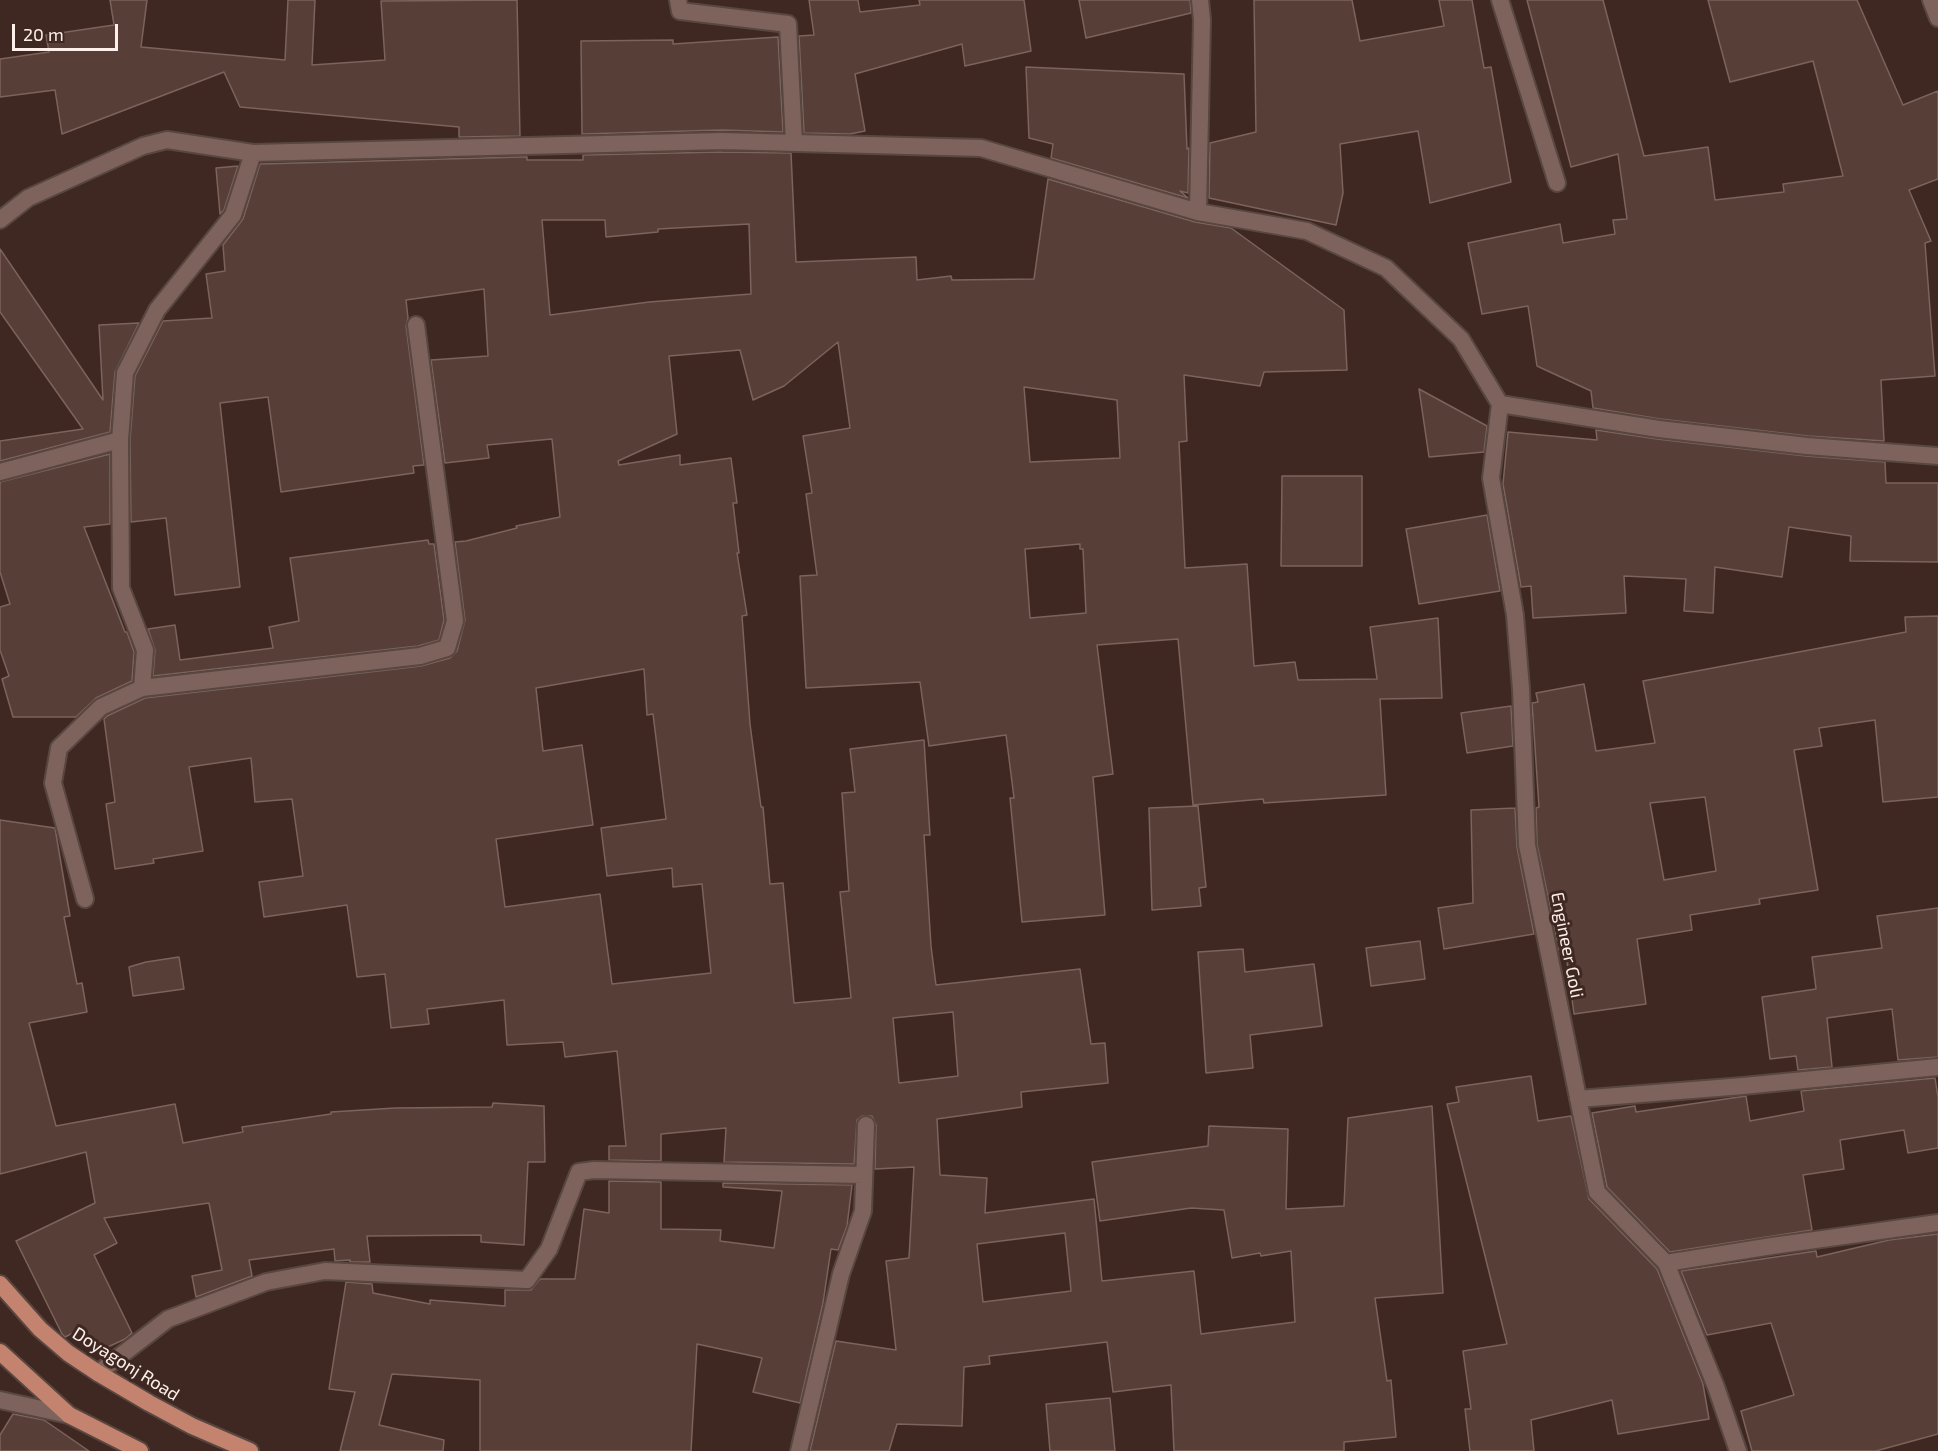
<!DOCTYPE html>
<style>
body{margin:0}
#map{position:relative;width:1938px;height:1451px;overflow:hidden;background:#3e2821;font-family:"Exo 2",sans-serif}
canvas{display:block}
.scale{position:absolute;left:12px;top:24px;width:106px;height:27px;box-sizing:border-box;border:3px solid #feefea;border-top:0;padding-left:8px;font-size:18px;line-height:21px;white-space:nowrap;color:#feefea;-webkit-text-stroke:4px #3e2821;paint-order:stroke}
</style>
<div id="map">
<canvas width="1938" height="1451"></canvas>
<div class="scale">20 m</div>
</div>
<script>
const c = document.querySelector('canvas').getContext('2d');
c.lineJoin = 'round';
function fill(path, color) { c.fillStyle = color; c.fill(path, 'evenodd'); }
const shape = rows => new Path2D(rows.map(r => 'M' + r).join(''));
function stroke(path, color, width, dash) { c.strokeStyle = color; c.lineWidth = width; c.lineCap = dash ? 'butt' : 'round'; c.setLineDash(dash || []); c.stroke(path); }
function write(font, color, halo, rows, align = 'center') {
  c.font = font + ' "Exo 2",sans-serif'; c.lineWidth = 6; c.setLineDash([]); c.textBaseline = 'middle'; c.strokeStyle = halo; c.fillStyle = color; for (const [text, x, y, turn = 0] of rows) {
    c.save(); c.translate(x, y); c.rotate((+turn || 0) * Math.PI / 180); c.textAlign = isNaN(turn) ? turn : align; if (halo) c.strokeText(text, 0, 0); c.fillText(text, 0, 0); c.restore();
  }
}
const building = shape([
 [110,0,147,0,141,47,285,60,288,0,315,0,312,65,385,60,381,1,517,0,520,136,459,137,459,127,240,107,224,72,62,134,55,90,0,97,0,59,49,52,46,35,114,25,110,0],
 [809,0,858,0,860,12,920,5,919,0,1024,0,1031,51,965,66,962,44,855,74,865,131,850,134,804,133,799,36,814,35,809,0],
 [1079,0,1190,0,1191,13,1086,38,1079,0],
 [1254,0,1352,0,1360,41,1444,26,1439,0,1472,0,1484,68,1491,67,1511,182,1430,203,1418,131,1340,144,1343,193,1336,225,1209,198,1210,143,1256,132,1254,0],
 [1527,0,1603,0,1644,156,1708,147,1715,200,1784,192,1783,184,1843,176,1813,61,1730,82,1708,0,1857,0,1903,105,1938,91,1938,179,1909,190,1931,241,1925,243,1935,376,1881,380,1884,441,1808,436,1660,419,1593,408,1591,391,1537,366,1528,306,1482,314,1468,243,1560,224,1563,243,1615,234,1613,220,1627,219,1618,154,1571,167,1527,0],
 [778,37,783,132,722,130,582,134,581,41,673,40,673,44,778,37],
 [1026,67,1184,74,1187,149,1189,148,1188,193,1180,191,1188,198,1051,158,1053,144,1029,138,1026,67],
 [722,152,791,153,796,262,916,257,917,280,951,276,952,280,1034,279,1048,179,1195,222,1231,228,1344,310,1347,370,1264,372,1260,386,1184,375,1187,441,1179,442,1185,568,1247,564,1254,666,1295,662,1298,680,1377,679,1370,627,1438,618,1442,698,1380,699,1386,795,1264,803,1263,799,1193,805,1178,639,1097,645,1113,774,1093,777,1105,915,1022,922,1010,798,1014,798,1006,735,929,746,920,682,806,688,800,576,817,575,806,494,812,493,803,436,850,428,838,342,784,386,753,400,740,350,669,356,677,434,618,461,619,465,680,455,680,465,731,458,737,503,733,503,739,553,737,553,747,615,742,616,750,724,761,807,763,807,770,884,783,883,794,1003,851,998,840,892,849,891,842,793,855,792,850,749,924,740,930,835,924,835,931,946,936,985,1080,969,1091,1044,1105,1043,1108,1083,1021,1092,1022,1107,937,1119,940,1175,987,1178,985,1213,1094,1199,1102,1281,1194,1271,1201,1334,1295,1322,1291,1251,1261,1256,1260,1253,1232,1258,1224,1210,1191,1208,1100,1221,1092,1162,1208,1146,1209,1126,1288,1129,1286,1209,1344,1206,1348,1118,1432,1106,1443,1293,1375,1298,1387,1381,1391,1380,1396,1437,1344,1442,1344,1451,1174,1451,1171,1385,1113,1392,1107,1342,989,1356,990,1364,964,1367,962,1426,897,1424,889,1451,810,1451,836,1341,896,1350,886,1261,909,1258,914,1167,875,1169,876,1125,872,1116,862,1116,857,1120,854,1164,724,1162,726,1128,661,1134,661,1161,609,1160,609,1146,626,1146,617,1051,565,1057,563,1042,507,1045,504,1000,427,1009,429,1024,391,1028,385,974,357,977,347,905,264,917,259,882,303,876,292,799,255,802,251,758,189,767,203,851,153,859,154,863,115,869,106,804,115,802,104,719,107,716,145,698,421,666,450,658,457,651,465,620,455,542,466,541,517,528,516,526,560,517,552,439,487,445,489,458,445,463,431,360,488,356,484,289,406,300,408,318,406,326,424,465,413,466,414,473,281,492,268,397,220,403,240,587,175,595,166,518,131,522,130,440,135,376,163,321,212,318,206,274,225,271,223,245,243,219,260,164,521,157,527,157,527,160,583,160,583,155,722,152],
 [542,220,605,220,606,237,658,232,658,229,749,224,751,294,649,302,550,315,542,220],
 [1024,387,1117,400,1120,458,1030,462,1024,387],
 [1080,544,1080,549,1083,549,1086,613,1030,618,1025,549,1080,544],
 [644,669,647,715,653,714,666,819,601,828,607,876,672,868,673,887,702,884,711,973,612,984,600,894,505,907,496,839,593,825,582,745,543,751,536,688,644,669],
 [953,1012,958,1076,899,1083,893,1018,953,1012],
 [1065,1233,1071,1291,983,1302,977,1244,1065,1233],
 [238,166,224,210,220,214,216,168,238,166],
 [0,249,103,400,99,325,139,323,115,372,110,432,0,461,0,441,83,429,0,312,0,249],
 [1419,389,1487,426,1484,452,1429,457,1419,389],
 [1596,430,1657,439,1806,456,1885,462,1886,483,1938,483,1938,562,1850,561,1851,536,1789,527,1782,577,1715,567,1713,613,1684,611,1686,579,1624,576,1626,613,1533,618,1531,586,1521,587,1503,484,1508,432,1597,440,1596,430],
 [110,454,110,524,84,527,125,632,127,632,134,652,132,681,96,698,76,717,13,717,2,679,9,676,0,650,0,607,10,604,0,572,0,482,110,454],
 [1282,476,1362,476,1362,566,1281,566,1282,476],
 [1487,515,1500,591,1419,604,1406,529,1487,515],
 [428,540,429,544,434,544,444,620,439,640,418,646,153,676,155,650,148,629,175,625,180,660,273,648,269,627,299,621,290,558,428,540],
 [1938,616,1938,797,1883,802,1875,720,1819,728,1822,746,1794,750,1818,890,1759,899,1760,904,1690,915,1692,930,1637,939,1646,1004,1574,1014,1566,954,1560,954,1537,844,1536,808,1539,807,1532,703,1538,702,1536,693,1584,684,1596,751,1655,743,1643,681,1906,632,1905,617,1938,616],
 [1705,797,1716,871,1664,880,1650,803,1705,797],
 [1511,706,1513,746,1467,753,1461,713,1511,706],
 [1198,806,1206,887,1199,888,1201,906,1152,910,1149,808,1198,806],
 [1515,808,1517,847,1534,934,1444,949,1438,908,1473,903,1471,810,1515,808],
 [0,820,55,828,70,916,64,917,77,984,82,983,87,1012,29,1023,56,1126,175,1104,183,1143,243,1132,242,1127,331,1114,331,1112,395,1108,492,1107,493,1103,544,1106,545,1162,528,1162,524,1245,481,1242,481,1235,367,1236,370,1262,350,1262,350,1260,335,1261,334,1249,249,1260,252,1276,196,1297,192,1276,222,1270,209,1203,104,1218,117,1243,94,1255,132,1333,125,1339,95,1353,83,1328,65,1337,62,1334,16,1241,95,1203,86,1152,0,1174,0,820],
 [1938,908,1938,1057,1898,1060,1892,1009,1827,1018,1832,1067,1798,1070,1796,1056,1770,1059,1762,997,1816,989,1812,957,1882,948,1877,916,1938,908],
 [1420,941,1425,979,1371,986,1366,948,1420,941],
 [1243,949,1245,972,1314,964,1322,1026,1250,1035,1253,1068,1206,1073,1198,952,1243,949],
 [179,957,184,989,133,996,129,967,146,962,179,957],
 [1531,1076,1538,1121,1571,1116,1589,1199,1657,1269,1703,1384,1709,1419,1618,1434,1612,1400,1531,1420,1534,1451,1470,1451,1465,1409,1471,1409,1463,1351,1507,1344,1447,1104,1459,1102,1456,1087,1531,1076],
 [1935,1078,1938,1097,1938,1148,1908,1153,1904,1130,1840,1140,1844,1169,1803,1175,1812,1230,1670,1252,1607,1187,1592,1113,1635,1106,1636,1112,1746,1096,1750,1121,1804,1111,1801,1091,1935,1078],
 [609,1181,661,1182,661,1229,721,1230,720,1241,774,1248,782,1191,723,1187,723,1183,852,1185,847,1226,838,1250,831,1249,823,1303,800,1403,753,1392,762,1358,697,1344,691,1451,480,1451,480,1380,392,1374,379,1425,444,1440,443,1451,340,1451,355,1392,329,1389,346,1282,372,1284,373,1293,430,1304,430,1300,505,1306,505,1290,531,1290,540,1279,575,1279,584,1209,609,1213,609,1181],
 [1938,1234,1938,1434,1876,1451,1752,1451,1741,1411,1794,1395,1771,1323,1707,1335,1681,1271,1816,1251,1817,1257,1889,1240,1938,1234],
 [1110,1398,1115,1451,1050,1451,1046,1404,1110,1398],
 [13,1414,44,1420,89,1451,0,1451,0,1435,13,1414]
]);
const minor = shape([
 [678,0,680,11,788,24,794,143],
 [1500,0,1557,183],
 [1931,0,1938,18],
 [1198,212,1202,20,1200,0],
 [0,220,28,198,143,146,167,140,253,153],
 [1500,404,1491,478,1515,615,1521,689,1527,845,1597,1192,1666,1263,1716,1387,1738,1451],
 [0,472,120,440,125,373,157,310,233,215,253,153,722,141,981,148,1198,212,1307,231,1386,268,1461,339,1500,404,1659,429,1807,446,1938,456],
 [142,688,420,656,447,648,455,621,416,325],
 [85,899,53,783,59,748,101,707,142,688,145,650,121,588,120,440],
 [1578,1099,1743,1086,1938,1067],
 [1666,1263,1772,1246,1938,1223],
 [98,1373,168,1319,266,1282,325,1271,527,1280,549,1249,579,1172,594,1170,864,1175],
 [0,1400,69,1415],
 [799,1451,841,1274,863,1211,866,1125]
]);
const primary = shape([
 [0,1284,40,1329,68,1353,98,1373,149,1403,192,1426,250,1451],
 [0,1352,69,1415,140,1451]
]);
const streetNames = [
 ["Engineer Goli",1567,945,79],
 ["Doyagonj Road",126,1364,32]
];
fill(building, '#573f38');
stroke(building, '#7d635b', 1.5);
stroke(minor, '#584640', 20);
stroke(primary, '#584640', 20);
stroke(minor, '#7d635b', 16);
stroke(primary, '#c4836e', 16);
write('18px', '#feefea', '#3e2821', streetNames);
</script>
